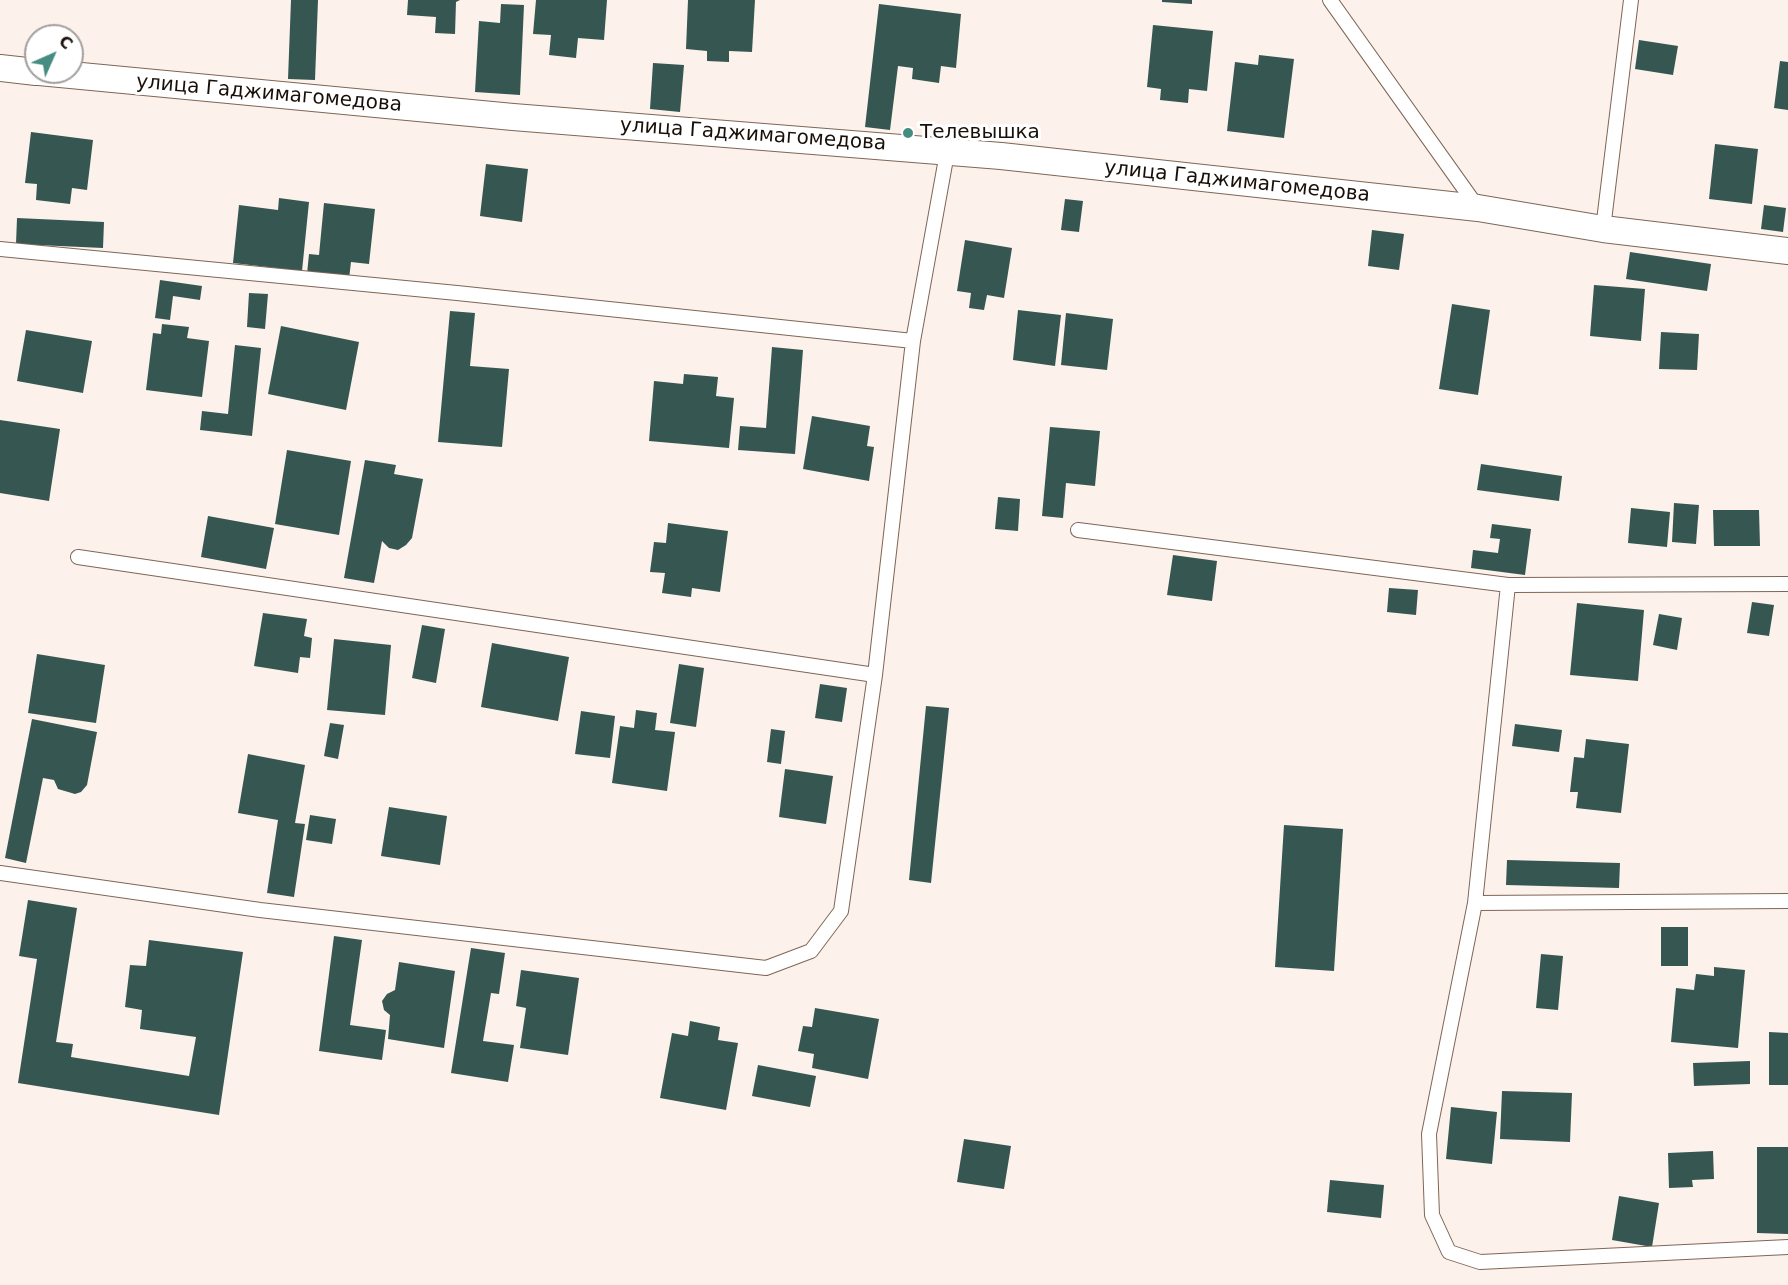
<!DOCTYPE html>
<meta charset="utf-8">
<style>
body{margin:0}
#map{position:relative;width:1788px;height:1285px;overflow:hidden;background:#fdf2eb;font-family:"DejaVu Sans",sans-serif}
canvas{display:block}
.north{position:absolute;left:24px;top:24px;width:60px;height:60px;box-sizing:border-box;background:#fff;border:2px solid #a39f9d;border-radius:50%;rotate:45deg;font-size:16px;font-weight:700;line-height:24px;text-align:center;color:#180f09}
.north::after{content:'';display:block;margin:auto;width:21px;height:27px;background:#478c81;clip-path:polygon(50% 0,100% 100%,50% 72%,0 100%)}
</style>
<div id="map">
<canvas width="1788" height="1285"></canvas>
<div class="north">С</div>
</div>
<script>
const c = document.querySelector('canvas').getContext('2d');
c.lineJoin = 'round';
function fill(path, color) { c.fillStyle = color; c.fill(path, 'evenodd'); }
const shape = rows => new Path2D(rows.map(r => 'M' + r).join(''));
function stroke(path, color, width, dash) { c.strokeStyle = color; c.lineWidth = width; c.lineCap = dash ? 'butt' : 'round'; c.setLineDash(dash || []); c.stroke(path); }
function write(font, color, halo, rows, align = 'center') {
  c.font = font + ' "DejaVu Sans",sans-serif'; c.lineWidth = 6; c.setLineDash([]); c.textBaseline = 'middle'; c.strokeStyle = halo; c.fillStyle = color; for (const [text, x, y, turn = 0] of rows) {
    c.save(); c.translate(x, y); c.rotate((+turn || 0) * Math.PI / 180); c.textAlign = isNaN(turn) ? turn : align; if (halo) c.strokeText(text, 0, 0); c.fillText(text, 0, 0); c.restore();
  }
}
const building = shape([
 [291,0,318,0,315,80,288,79],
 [408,0,460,0,456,2,455,34,435,33,436,17,407,15],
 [536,0,607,0,604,40,578,38,576,58,549,55,551,35,533,34],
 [688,0,755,0,752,52,729,51,729,62,707,61,707,51,686,49],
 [1162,0,1192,0,1192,4,1162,2],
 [501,4,524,5,520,95,475,92,479,21,500,23],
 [879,4,961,14,956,68,941,66,939,83,912,79,913,68,898,66,890,130,865,127],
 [1153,25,1213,31,1207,91,1189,89,1188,103,1160,100,1161,89,1147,87],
 [1639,40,1678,46,1673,75,1635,69],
 [1259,55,1294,59,1284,138,1227,131,1235,62,1258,65],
 [1780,61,1788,62,1788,110,1774,108],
 [653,63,684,65,680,112,650,109],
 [31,132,93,140,87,190,72,188,70,204,36,200,37,184,25,183],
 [1715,144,1758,149,1752,204,1709,199],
 [486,164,528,169,522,222,480,216],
 [279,198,309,202,302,271,233,263,239,205,278,210],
 [1065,199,1083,201,1079,232,1061,230],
 [324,203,375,209,369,264,351,262,349,279,307,274,309,254,319,255],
 [1764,205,1786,208,1783,232,1761,229],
 [17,218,104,222,103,248,16,244],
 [1372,230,1404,234,1399,270,1368,266],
 [965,240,1012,248,1004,298,987,295,984,310,969,308,971,293,957,291],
 [1630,252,1711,264,1707,291,1626,279],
 [160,280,202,286,200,300,173,296,170,320,155,318],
 [1594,285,1645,289,1641,341,1590,336],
 [249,293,268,294,265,329,247,327],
 [1452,304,1490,310,1478,395,1439,389],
 [1018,310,1061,315,1055,366,1013,360],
 [450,311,475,313,470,366,509,369,502,447,438,442],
 [1066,313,1113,319,1107,370,1061,365],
 [162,324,189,327,187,338,209,341,202,397,146,390,153,333,161,334],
 [281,326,359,342,346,410,268,394],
 [26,330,92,341,83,393,17,381],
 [1661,332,1699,334,1697,370,1659,369],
 [235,345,261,348,252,436,200,430,202,411,228,414],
 [772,347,803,350,795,454,738,450,740,426,766,428],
 [684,374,718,377,716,396,734,398,729,448,649,441,654,381,683,384],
 [812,416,870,426,867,446,874,447,869,481,803,469],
 [0,420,60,429,49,501,0,493],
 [1050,427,1100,431,1095,486,1066,483,1063,518,1042,516],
 [287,450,351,461,339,535,275,524],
 [365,460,396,465,394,474,423,479,412,538,406,545,398,550,389,548,382,541,374,583,344,578],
 [1481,464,1562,476,1559,501,1477,490],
 [998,497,1020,499,1018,531,995,529],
 [1674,503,1699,505,1696,544,1672,542],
 [1631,508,1670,512,1667,547,1628,543],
 [1713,510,1759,510,1760,546,1714,546],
 [208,516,274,528,266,569,201,557],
 [668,523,728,531,720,592,692,588,691,597,662,593,665,573,650,572,654,542,666,543],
 [1492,524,1531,529,1525,575,1471,568,1473,550,1498,553,1500,539,1490,538],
 [1173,555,1217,561,1212,601,1167,595],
 [1389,588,1418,590,1416,615,1387,612],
 [1752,602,1774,605,1769,636,1747,633],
 [1577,603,1644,610,1638,681,1570,675],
 [263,613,307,619,304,636,312,638,310,658,300,657,298,673,254,666],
 [1659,614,1682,618,1677,650,1653,645],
 [422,625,445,629,436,683,412,678],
 [334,639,391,645,385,715,327,710],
 [492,643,569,657,558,721,481,707],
 [37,654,105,665,96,723,28,713],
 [679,664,704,668,696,727,670,723],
 [820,684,847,688,842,722,815,718],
 [926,706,949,708,931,883,909,880],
 [636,710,657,713,655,730,675,732,667,791,612,783,620,726,634,728],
 [581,711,615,716,610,758,575,754],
 [32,719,97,732,87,785,81,792,75,794,58,789,54,780,43,778,26,863,5,858],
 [330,723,344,725,338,759,324,756],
 [1515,724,1562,730,1559,752,1512,746],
 [771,729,785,731,781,764,767,762],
 [1586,739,1629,744,1621,813,1576,808,1578,792,1570,792,1574,757,1584,758],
 [248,754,305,765,295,823,305,824,294,897,267,893,278,820,238,813],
 [785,769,833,776,826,824,779,817],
 [389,807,447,816,440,865,381,856],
 [310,815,336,819,332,844,306,840],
 [1284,825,1343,829,1334,971,1275,967],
 [1507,860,1620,863,1619,888,1506,885],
 [28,900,77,908,56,1042,73,1044,71,1057,189,1076,196,1037,140,1029,142,1010,125,1007,130,965,146,966,149,940,243,952,219,1115,18,1083,37,959,19,956],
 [1661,927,1688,927,1688,966,1661,966],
 [334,936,362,940,350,1025,386,1030,382,1060,319,1051],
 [471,948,505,953,499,994,491,993,483,1041,514,1045,508,1082,451,1073],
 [1541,954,1563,956,1558,1010,1536,1008],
 [399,962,455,971,444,1048,388,1039,390,1015,384,1010,382,1001,387,994,395,990],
 [1714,967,1745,970,1738,1048,1671,1042,1676,988,1694,990,1696,974,1714,976],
 [521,970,579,978,568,1055,520,1048,526,1008,516,1006],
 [815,1008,879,1019,868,1079,812,1068,814,1054,798,1051,803,1026,812,1027],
 [690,1021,720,1027,718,1040,738,1043,726,1110,660,1098,672,1033,688,1036],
 [1769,1032,1788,1033,1788,1085,1769,1085],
 [1750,1061,1750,1084,1694,1086,1693,1063],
 [758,1065,816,1076,810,1107,752,1096],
 [1502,1091,1572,1093,1570,1142,1500,1139],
 [1451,1107,1497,1112,1492,1164,1446,1159],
 [964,1139,1011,1146,1004,1189,957,1182],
 [1757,1147,1788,1147,1788,1234,1757,1233],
 [1713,1151,1714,1179,1692,1180,1693,1187,1669,1188,1668,1153],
 [1330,1180,1384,1185,1381,1218,1327,1212],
 [1619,1196,1659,1203,1652,1247,1612,1240]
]);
const service = shape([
 [1330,0,1478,208],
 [1603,229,1631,0],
 [0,249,457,293,913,341],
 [1078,530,1508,585],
 [78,557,875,675],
 [1788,584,1508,585,1475,903,1429,1134,1432,1215,1449,1252,1480,1262,1788,1247],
 [0,873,260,910,766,968,811,951,841,911,875,675,913,341,947,153],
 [1475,903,1788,901]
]);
const minor = shape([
 [0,68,36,72],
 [39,72,513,117,1001,156,1478,208,1603,229,1788,251]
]);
const markers = [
 [908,133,6,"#478c81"]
];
const streetNames = [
 ["улица Гаджимагомедова",269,94,5],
 ["улица Гаджимагомедова",753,135,4],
 ["улица Гаджимагомедова",1237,182,6]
];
const poiNames = [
 ["Телевышка",920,133]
];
fill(building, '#365651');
stroke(service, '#7e6656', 16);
stroke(minor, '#7e6656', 28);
stroke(service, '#fff', 14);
stroke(minor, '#fff', 26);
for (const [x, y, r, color] of markers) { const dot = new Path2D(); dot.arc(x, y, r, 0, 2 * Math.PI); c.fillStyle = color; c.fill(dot); stroke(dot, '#fff', 2); }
write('20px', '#180f09', '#fff', streetNames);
write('20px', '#180f09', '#fff', poiNames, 'left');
</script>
